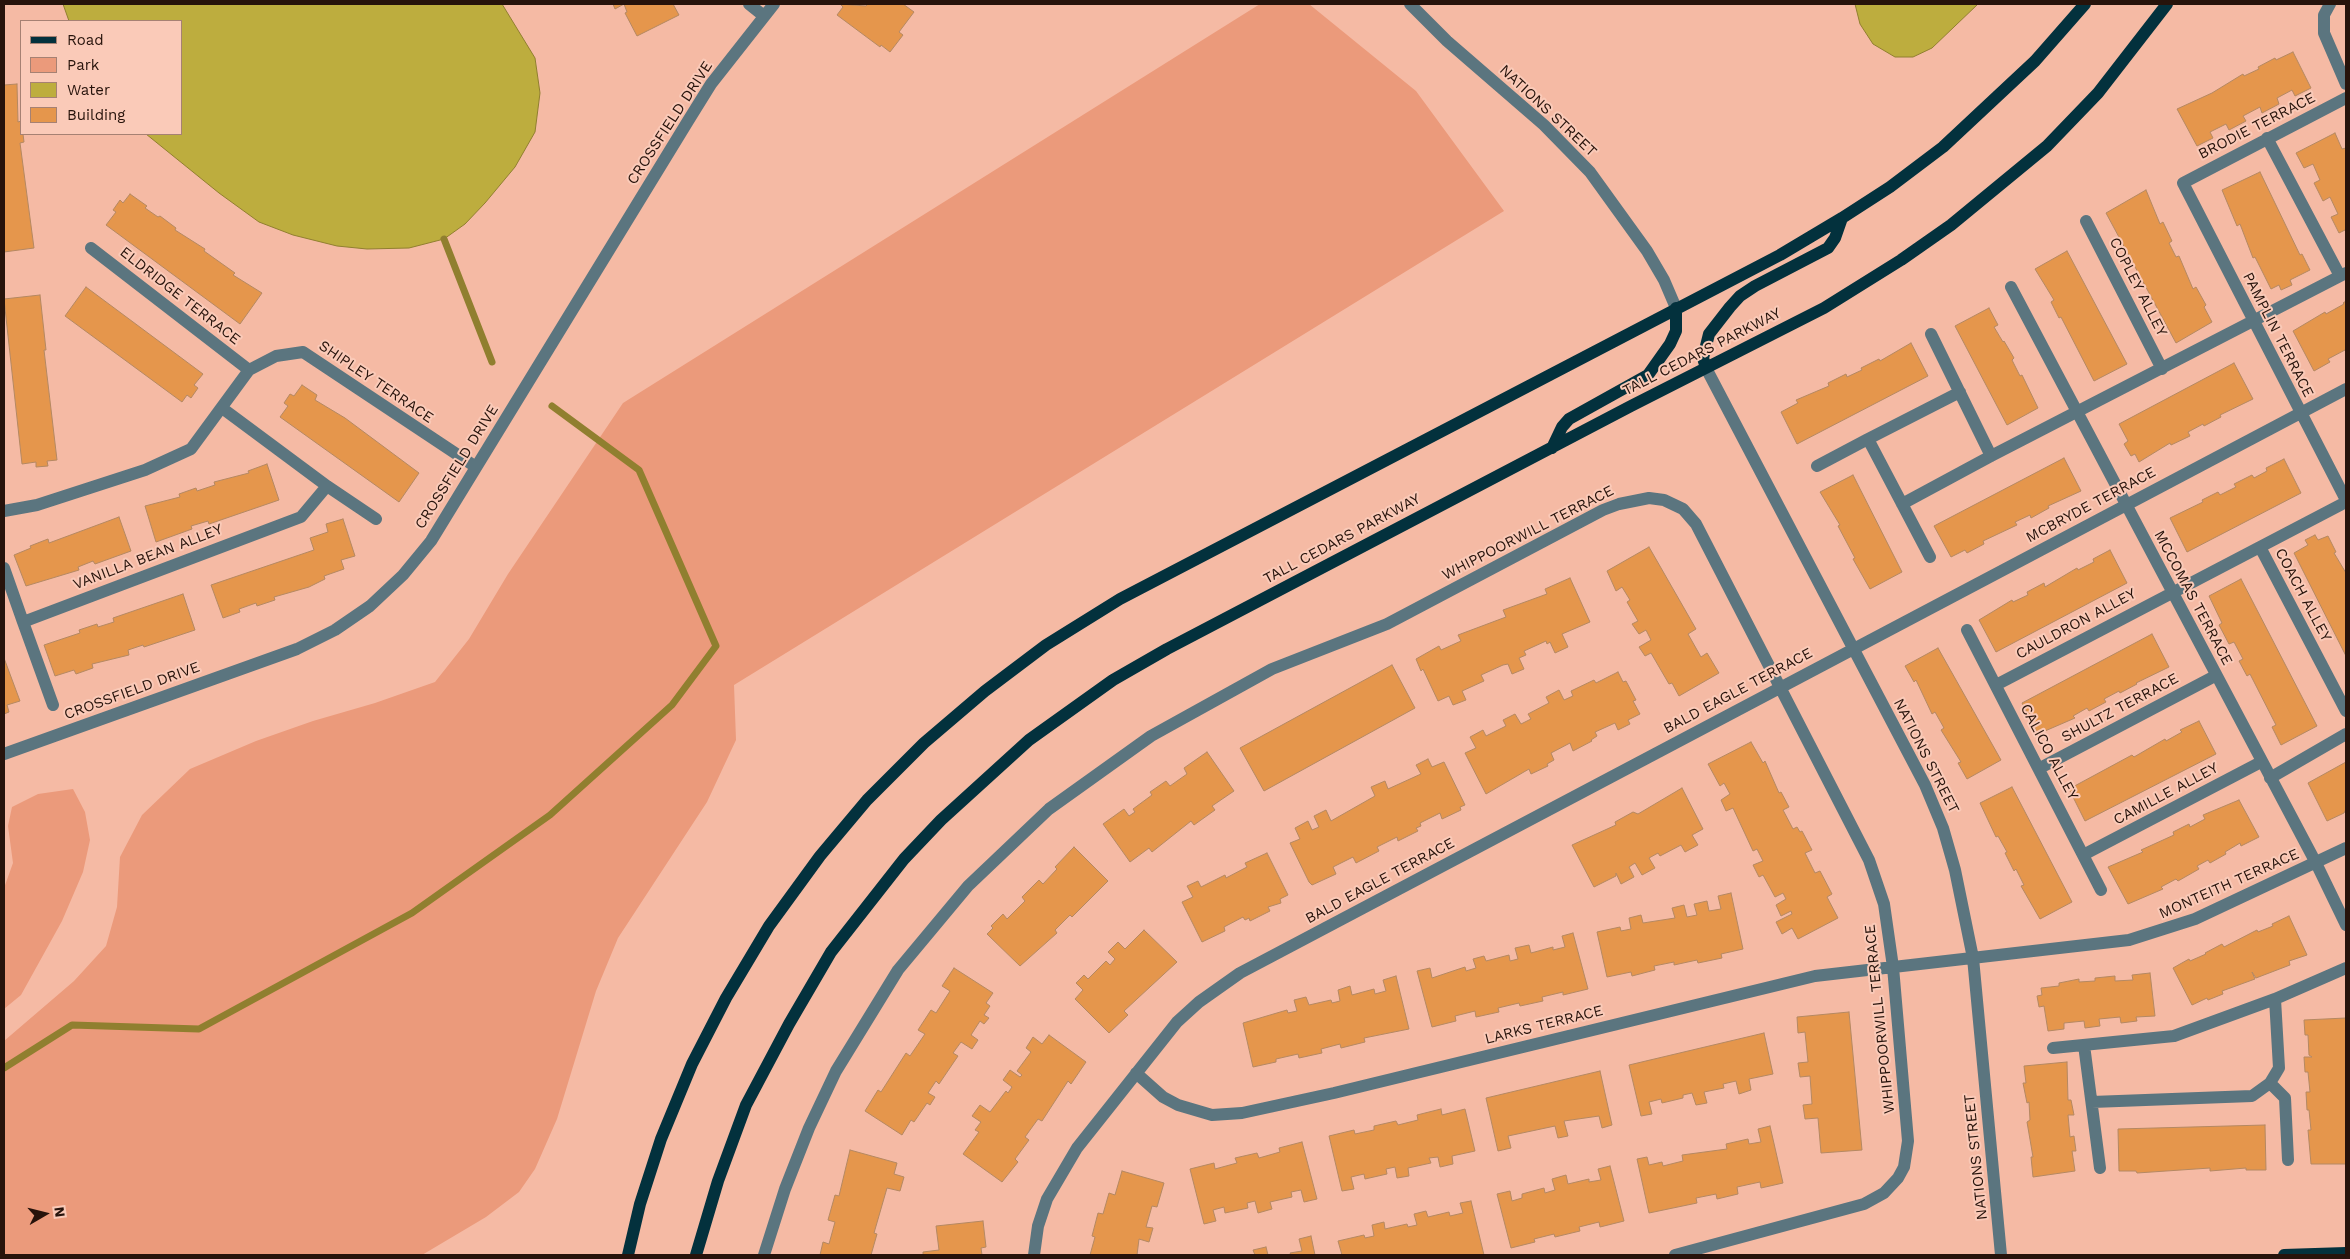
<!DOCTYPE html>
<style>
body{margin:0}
#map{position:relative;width:2350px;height:1259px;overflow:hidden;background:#f5baa4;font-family:"Work Sans",sans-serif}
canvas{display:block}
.frame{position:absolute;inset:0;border:5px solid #27130b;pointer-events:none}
.legend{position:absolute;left:20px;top:20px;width:162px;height:115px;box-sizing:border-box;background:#facab8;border:1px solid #a68173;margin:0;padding:6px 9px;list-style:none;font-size:15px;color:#27130b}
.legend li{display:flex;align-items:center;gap:10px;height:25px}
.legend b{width:25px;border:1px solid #a68173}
.north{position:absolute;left:20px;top:1189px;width:50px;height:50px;-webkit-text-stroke:4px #facab8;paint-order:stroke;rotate:82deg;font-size:14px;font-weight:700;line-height:20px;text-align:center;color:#27130b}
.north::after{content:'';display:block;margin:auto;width:18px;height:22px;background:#27130b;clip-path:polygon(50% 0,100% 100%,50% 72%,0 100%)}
</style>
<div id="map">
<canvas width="2350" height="1259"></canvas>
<div class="frame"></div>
<ul class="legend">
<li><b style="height:6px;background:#03313d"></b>Road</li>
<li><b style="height:14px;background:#eb9a7b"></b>Park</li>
<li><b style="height:14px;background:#bdad3e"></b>Water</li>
<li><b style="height:14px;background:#e5964c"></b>Building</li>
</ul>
<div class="north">N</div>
</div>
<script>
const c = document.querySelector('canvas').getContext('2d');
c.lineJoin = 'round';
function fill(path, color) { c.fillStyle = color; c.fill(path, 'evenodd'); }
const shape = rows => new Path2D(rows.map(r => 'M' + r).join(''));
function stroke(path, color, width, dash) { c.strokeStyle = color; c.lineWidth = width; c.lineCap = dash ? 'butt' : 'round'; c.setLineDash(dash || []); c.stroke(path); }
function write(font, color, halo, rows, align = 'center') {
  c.font = font + ' "Work Sans",sans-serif'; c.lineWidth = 4; c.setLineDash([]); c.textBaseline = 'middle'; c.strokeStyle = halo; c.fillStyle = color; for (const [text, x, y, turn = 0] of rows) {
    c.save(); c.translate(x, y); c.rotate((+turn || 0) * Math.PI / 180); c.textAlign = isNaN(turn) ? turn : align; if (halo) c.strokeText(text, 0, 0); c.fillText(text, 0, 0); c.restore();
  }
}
const green = shape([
 [1260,4,1309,4,1416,91,1504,211,734,685,736,740,707,802,618,938,596,991,557,1119,535,1169,519,1192,486,1217,422,1255,4,1255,4,1041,74,981,106,946,117,907,120,857,142,815,190,769,256,741,313,721,375,703,435,682,469,639,508,574,623,403],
 [73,789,85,812,90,840,83,872,62,921,21,995,4,1009,4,888,13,863,8,826,12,807,38,794]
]);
const water = shape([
 [63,4,502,4,535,58,540,93,535,132,515,167,485,203,465,224,444,239,409,248,367,249,337,246,293,235,259,222,219,193,146,134,181,134,181,21,69,21,63,4],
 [1855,4,1978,4,1932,48,1913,57,1895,57,1873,44,1860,24,1855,4]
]);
const stream = shape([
 [444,239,492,362],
 [4,1068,72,1025,199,1029,412,913,550,815,672,705,716,646,639,470,552,406]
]);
const building = shape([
 [613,4,673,4,679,15,637,36,625,13,627,12,624,4,615,9,613,4],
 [840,4,866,6,868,4,903,4,914,12,899,32,903,35,890,52,881,45,880,47,837,15,843,7,840,4],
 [2293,52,2311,88,2295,96,2292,90,2277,98,2279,104,2262,113,2260,107,2243,116,2246,121,2229,130,2226,124,2210,132,2213,138,2197,146,2177,109,2212,93,2243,74,2244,76,2259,69,2258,67,2275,58,2276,60,2293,52],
 [17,84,18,122,21,121,21,134,23,134,24,142,20,143,34,248,4,252,4,85,17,84],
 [2335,133,2342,149,2346,148,2346,232,2345,230,2339,233,2331,217,2338,214,2330,197,2323,201,2314,183,2320,180,2313,164,2304,168,2296,153,2335,133],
 [2260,172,2300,255,2302,254,2310,270,2290,280,2292,285,2281,290,2279,285,2271,289,2255,257,2253,258,2240,224,2237,226,2222,190,2260,172],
 [2146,190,2160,224,2163,222,2172,241,2169,243,2176,257,2179,256,2193,289,2196,287,2206,305,2204,307,2212,322,2176,343,2106,213,2146,190],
 [130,194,147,206,145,208,158,217,160,216,176,228,175,230,205,249,204,251,235,273,233,275,262,293,240,324,106,225,116,212,113,210,120,200,123,203,130,194],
 [2067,251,2127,364,2094,381,2061,317,2059,318,2051,302,2054,300,2035,269,2067,251],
 [86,287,203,374,194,385,198,388,191,398,187,395,182,402,65,316,86,287],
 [40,295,46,350,44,350,57,460,47,461,48,466,36,467,36,462,22,464,4,299,40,295],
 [2346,301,2346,353,2345,350,2328,359,2330,362,2314,371,2293,331,2325,312,2326,314,2344,304,2343,303,2346,301],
 [1989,308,1998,325,1994,327,2003,342,2004,341,2014,358,2012,360,2020,376,2022,375,2038,408,2007,425,1955,326,1989,308],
 [1911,343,1928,376,1797,444,1781,412,1798,403,1796,400,1829,386,1828,383,1846,374,1847,377,1862,370,1861,368,1879,359,1880,361,1911,343],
 [2234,363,2253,399,2220,415,2221,417,2204,426,2203,424,2188,432,2190,436,2171,445,2170,443,2139,462,2135,454,2131,456,2124,444,2128,441,2119,424,2234,363],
 [302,385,317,395,315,400,345,418,419,473,399,502,280,417,288,406,284,403,290,394,294,396,302,385],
 [2064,458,2081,491,2048,506,2049,508,2031,518,2030,515,2015,522,2017,525,1983,541,1984,544,1967,553,1965,550,1951,557,1934,526,2064,458],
 [2284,459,2301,493,2187,552,2170,518,2203,502,2202,500,2218,492,2220,495,2236,487,2234,484,2252,475,2254,478,2267,471,2266,468,2284,459],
 [267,464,279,500,209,524,208,521,191,526,192,529,156,542,145,506,180,497,179,494,196,488,197,491,215,485,214,482,249,473,248,471,267,464],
 [1853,475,1902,572,1870,589,1853,559,1855,558,1838,526,1840,525,1820,492,1853,475],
 [119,517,131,551,95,564,93,561,78,567,79,570,26,586,14,555,31,548,30,546,48,539,49,543,119,517],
 [343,519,355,556,341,560,344,569,324,576,325,579,309,587,274,597,275,600,257,606,256,603,239,609,240,612,223,618,211,585,314,550,310,538,328,532,326,524,343,519],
 [2315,535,2318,540,2328,536,2336,552,2334,553,2346,573,2346,656,2294,553,2308,545,2305,540,2315,535],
 [1649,547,1696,629,1688,634,1701,657,1707,653,1719,673,1679,696,1672,683,1669,684,1651,653,1645,656,1639,647,1651,640,1646,630,1639,634,1632,624,1638,621,1627,602,1630,600,1622,587,1616,591,1607,571,1649,547],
 [2110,550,2127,583,1996,652,1979,620,2012,600,2013,602,2028,595,2027,592,2044,583,2045,587,2077,568,2078,570,2094,562,2093,559,2110,550],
 [1570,578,1590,622,1562,634,1568,647,1555,653,1550,642,1547,644,1546,641,1524,651,1526,655,1519,658,1524,669,1512,674,1508,664,1503,665,1481,675,1484,681,1462,691,1466,700,1453,705,1449,696,1438,701,1423,669,1421,671,1416,659,1439,646,1441,650,1461,641,1458,635,1506,617,1503,610,1547,594,1545,589,1570,578],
 [2241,579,2317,726,2281,745,2272,727,2276,725,2250,674,2247,676,2239,661,2243,659,2234,642,2229,644,2219,625,2222,623,2209,596,2241,579],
 [183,594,195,630,144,647,143,645,128,650,129,655,92,664,93,668,76,674,74,670,55,676,44,645,80,633,79,630,97,624,98,627,114,622,113,618,183,594],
 [2152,634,2169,667,2136,683,2137,684,2120,693,2119,691,2104,699,2106,702,2089,711,2087,708,2073,716,2075,718,2038,734,2022,703,2152,634],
 [1938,648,2001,760,1967,779,1958,763,1961,762,1941,730,1944,728,1935,712,1932,714,1916,680,1914,682,1905,666,1938,648],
 [4,658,20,701,7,705,9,712,4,714,4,658],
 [1392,665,1415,708,1264,791,1240,748,1392,665],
 [1618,672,1623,682,1626,681,1636,700,1633,701,1640,714,1628,720,1630,724,1618,730,1615,723,1595,732,1597,736,1591,740,1592,741,1573,751,1570,743,1551,753,1554,760,1547,764,1548,766,1531,774,1529,769,1486,794,1465,753,1476,748,1470,737,1483,730,1486,736,1506,726,1503,720,1515,714,1521,724,1531,719,1528,714,1549,703,1546,697,1559,690,1564,700,1573,696,1571,691,1594,680,1596,683,1618,672],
 [2199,721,2216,754,2085,821,2069,789,2132,755,2134,757,2165,739,2166,741,2182,732,2180,730,2199,721],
 [1751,742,1763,763,1765,761,1779,793,1781,792,1789,807,1783,810,1793,829,1797,827,1800,832,1802,831,1812,850,1805,853,1815,873,1820,871,1832,894,1827,897,1838,918,1798,939,1792,928,1782,934,1776,922,1792,914,1791,911,1781,916,1776,905,1786,899,1783,893,1775,897,1763,875,1759,877,1753,865,1763,861,1757,849,1753,851,1733,808,1726,811,1721,800,1730,794,1724,783,1720,786,1708,764,1751,742],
 [1207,752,1234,791,1212,806,1215,810,1194,825,1191,821,1152,852,1149,848,1130,862,1103,824,1124,809,1129,816,1135,812,1133,809,1152,795,1150,792,1166,781,1170,786,1187,774,1184,768,1207,752],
 [1428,759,1432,767,1444,762,1465,805,1460,807,1461,810,1442,819,1440,813,1420,823,1421,826,1416,828,1418,831,1398,841,1397,837,1377,847,1379,851,1356,863,1353,857,1333,867,1336,874,1312,885,1309,882,1290,843,1300,839,1295,828,1308,821,1312,830,1319,827,1314,816,1326,810,1331,821,1375,796,1371,787,1385,781,1388,789,1421,774,1416,765,1428,759],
 [2346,762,2346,809,2344,813,2327,821,2308,783,2346,762],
 [2012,787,2072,902,2040,919,2021,886,2024,885,2016,869,2014,871,2005,853,2007,852,1998,836,1996,837,1980,803,2012,787],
 [1682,788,1703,829,1692,835,1698,845,1685,852,1681,845,1660,856,1658,853,1649,858,1655,868,1642,875,1635,863,1629,867,1634,877,1621,884,1616,873,1616,876,1594,887,1572,845,1616,825,1615,822,1633,812,1638,814,1682,788],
 [2239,800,2259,837,2241,846,2240,843,2225,852,2226,854,2210,863,2208,860,2197,866,2199,869,2178,881,2176,879,2161,887,2163,889,2128,904,2108,867,2143,852,2141,850,2174,835,2173,832,2189,824,2190,827,2205,819,2203,815,2239,800],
 [1074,847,1108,881,1072,917,1070,915,1055,930,1057,933,1020,966,987,934,993,928,991,926,1003,914,1007,919,1025,901,1022,897,1039,880,1043,884,1057,869,1055,867,1074,847],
 [1267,853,1288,895,1280,899,1281,903,1268,907,1270,911,1250,921,1249,918,1245,920,1243,917,1224,927,1225,931,1202,942,1182,902,1193,897,1187,886,1198,881,1201,887,1225,875,1226,878,1247,867,1245,863,1267,853],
 [1731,893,1743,949,1721,954,1722,958,1698,963,1697,960,1674,965,1674,962,1654,966,1655,970,1632,976,1631,972,1607,977,1597,932,1620,927,1621,931,1631,929,1629,918,1641,915,1643,923,1675,918,1672,908,1684,905,1687,917,1697,915,1694,904,1707,901,1709,911,1721,909,1718,896,1731,893],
 [2289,916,2307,955,2289,961,2290,965,2256,978,2252,972,2255,979,2222,991,2223,994,2208,1000,2207,998,2192,1005,2173,968,2189,959,2190,961,2206,954,2205,953,2222,944,2224,947,2257,930,2258,932,2273,926,2272,924,2289,916],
 [1144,930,1177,962,1124,1011,1128,1015,1109,1033,1075,999,1083,990,1076,983,1084,975,1088,979,1106,961,1110,965,1115,959,1108,952,1118,942,1125,949,1144,930],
 [1573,933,1588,989,1563,995,1563,992,1542,997,1543,1001,1520,1006,1519,1003,1498,1008,1499,1012,1476,1017,1475,1011,1455,1016,1456,1021,1432,1027,1417,971,1430,968,1432,978,1465,967,1466,971,1476,968,1473,959,1484,956,1486,961,1509,955,1510,961,1518,959,1515,948,1529,945,1531,953,1553,947,1553,950,1565,947,1562,936,1573,933],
 [954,968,993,993,986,1003,990,1006,984,1015,989,1018,984,1024,980,1021,971,1035,978,1040,972,1049,961,1042,953,1053,958,1056,939,1084,936,1081,928,1093,935,1097,930,1105,927,1103,914,1122,911,1120,902,1135,865,1111,878,1090,881,1092,906,1053,910,1056,925,1034,918,1030,931,1010,936,1013,950,991,942,986,954,968],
 [2150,973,2155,1016,2136,1017,2137,1021,2121,1023,2120,1017,2099,1019,2100,1026,2085,1028,2084,1021,2064,1023,2064,1029,2048,1031,2044,1006,2039,1007,2037,996,2042,995,2041,988,2059,986,2059,983,2079,979,2079,982,2095,981,2095,978,2115,976,2115,981,2133,980,2132,975,2150,973],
 [1396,976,1409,1029,1364,1038,1365,1042,1341,1048,1340,1044,1321,1049,1322,1053,1299,1058,1298,1054,1276,1059,1276,1062,1253,1067,1243,1023,1287,1010,1288,1013,1297,1011,1294,1000,1306,997,1309,1005,1331,1000,1332,1003,1340,1001,1338,990,1350,986,1352,995,1374,989,1375,994,1386,991,1383,980,1396,976],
 [1849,1012,1862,1150,1821,1153,1818,1118,1805,1119,1803,1105,1812,1104,1810,1076,1800,1077,1798,1063,1808,1062,1805,1032,1798,1033,1797,1017,1849,1012],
 [2346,1018,2346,1164,2311,1164,2308,1130,2311,1130,2309,1110,2307,1110,2306,1092,2310,1092,2308,1072,2305,1072,2304,1057,2312,1057,2309,1055,2308,1035,2305,1035,2304,1020,2346,1018],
 [1764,1033,1773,1074,1749,1079,1751,1090,1739,1094,1736,1081,1723,1084,1724,1088,1704,1092,1707,1103,1696,1105,1692,1093,1683,1095,1683,1098,1662,1103,1661,1099,1649,1102,1652,1114,1641,1116,1629,1065,1764,1033],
 [1049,1035,1086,1062,1071,1084,1068,1081,1042,1121,1038,1119,1025,1137,1029,1140,1015,1159,1018,1162,1002,1182,963,1154,979,1132,975,1130,981,1122,972,1116,980,1105,990,1112,1006,1091,1008,1093,1012,1087,1003,1080,1010,1070,1020,1077,1022,1075,1017,1071,1031,1052,1026,1048,1033,1037,1042,1044,1049,1035],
 [2067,1062,2068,1100,2071,1100,2074,1115,2068,1115,2070,1137,2074,1136,2076,1151,2072,1151,2075,1171,2033,1177,2031,1157,2033,1157,2027,1122,2030,1120,2029,1102,2027,1103,2023,1083,2026,1083,2024,1066,2067,1062],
 [1600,1071,1612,1125,1602,1128,1599,1116,1564,1121,1568,1136,1558,1138,1555,1126,1508,1136,1511,1148,1498,1151,1486,1098,1600,1071],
 [1441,1109,1442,1115,1465,1109,1475,1151,1452,1156,1453,1164,1440,1167,1438,1157,1429,1158,1431,1163,1408,1168,1409,1176,1397,1178,1395,1167,1386,1169,1387,1174,1365,1179,1364,1174,1351,1177,1354,1189,1342,1191,1329,1136,1354,1130,1355,1134,1374,1130,1374,1126,1396,1121,1398,1125,1418,1120,1417,1115,1441,1109],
 [2265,1125,2266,1170,2246,1170,2246,1168,2210,1171,2210,1168,2137,1173,2136,1171,2119,1171,2118,1129,2265,1125],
 [1770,1126,1783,1183,1761,1188,1760,1182,1737,1187,1738,1194,1717,1199,1716,1194,1696,1198,1697,1203,1649,1213,1637,1159,1647,1157,1649,1165,1662,1162,1663,1166,1683,1161,1682,1155,1727,1149,1726,1144,1748,1139,1749,1144,1761,1142,1758,1129,1770,1126],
 [1302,1142,1317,1199,1304,1202,1301,1190,1291,1192,1292,1197,1270,1202,1272,1209,1258,1213,1255,1201,1247,1203,1248,1208,1225,1213,1224,1207,1213,1210,1216,1221,1204,1224,1190,1169,1214,1163,1215,1169,1237,1163,1235,1158,1257,1153,1259,1158,1280,1152,1279,1148,1302,1142],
 [850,1150,897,1163,894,1174,904,1177,900,1191,887,1188,874,1233,877,1234,871,1255,820,1255,823,1242,829,1244,835,1222,828,1220,835,1195,839,1196,850,1150],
 [1610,1166,1624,1221,1600,1227,1599,1222,1579,1227,1580,1231,1555,1237,1554,1234,1534,1239,1535,1242,1511,1248,1497,1194,1510,1191,1512,1201,1522,1198,1522,1194,1544,1188,1545,1193,1555,1190,1552,1179,1566,1175,1568,1184,1589,1179,1589,1182,1601,1180,1598,1169,1610,1166],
 [1122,1171,1164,1183,1157,1207,1152,1206,1146,1227,1153,1228,1149,1242,1139,1239,1137,1255,1090,1255,1095,1237,1092,1236,1098,1213,1103,1214,1109,1193,1115,1195,1122,1171],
 [1471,1201,1484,1255,1342,1255,1338,1241,1364,1235,1365,1238,1374,1236,1372,1225,1384,1222,1385,1229,1407,1224,1408,1227,1417,1225,1414,1214,1426,1211,1428,1217,1449,1212,1450,1216,1463,1213,1460,1203,1471,1201],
 [983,1221,986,1247,981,1248,982,1255,923,1255,923,1252,939,1250,936,1226,983,1221],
 [1311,1236,1315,1255,1291,1255,1290,1253,1302,1251,1299,1239,1311,1236],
 [1266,1247,1268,1255,1255,1255,1253,1250,1266,1247]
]);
const minor = shape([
 [749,4,764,16],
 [1410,4,1447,41,1544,125,1590,172,1647,251,1664,280,1676,308],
 [2330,4,2324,15,2324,33,2346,84],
 [2346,98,2183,183,2346,500],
 [2267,138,2340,276],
 [2086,221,2162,369],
 [91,248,249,370],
 [2011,287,2316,863,2346,925],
 [1931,334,1991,456],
 [1706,368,1925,785,1943,828,1955,870,1973,958,2001,1255],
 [222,408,327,486,376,519],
 [1868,439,1960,392],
 [1817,466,1868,439,1930,557],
 [1902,504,1991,456,2346,273],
 [4,511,37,505,145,470,191,449,249,370,276,356,303,352,476,467],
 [2260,547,2346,711],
 [4,568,23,622,301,517,327,486],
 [23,622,53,705],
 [1967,630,2101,890],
 [1996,685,2346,502],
 [4,754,297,649,335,630,370,606,403,575,431,541,688,121,711,84,774,4],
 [2040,768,2215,676],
 [2270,778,2346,734],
 [2085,854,2261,762],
 [2084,1045,2100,1168],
 [2053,1048,2174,1036,2275,999],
 [1136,1073,1163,1097,1178,1105,1212,1115,1242,1113,1334,1093,1815,976,2129,940,2195,919,2346,848],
 [2270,1083,2285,1098,2288,1160],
 [2092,1102,2252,1096,2270,1083,2279,1068,2275,999,2346,968],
 [764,1255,785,1189,809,1128,836,1071,898,970,968,886,1049,809,1151,736,1272,669,1387,624,1603,510,1619,504,1649,498,1664,500,1683,509,1696,524,1869,860,1884,904,1893,967,1908,1141,1904,1167,1898,1178,1884,1193,1864,1204,1675,1255],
 [1034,1255,1038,1226,1047,1199,1077,1148,1177,1022,1199,1002,1240,973,2346,389]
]);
const major = shape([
 [1706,368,1703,358,1709,334,1730,307,1740,296,1755,286,1828,248,1835,238,1842,218],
 [1552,448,1562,427,1569,419,1648,375,1670,344,1676,331,1676,308],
 [628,1255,640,1204,661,1139,692,1064,726,998,769,926,820,856,867,800,924,743,985,691,1046,645,1120,599,1780,255,1842,218,1890,187,1943,147,2035,61,2085,4],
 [696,1255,718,1181,746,1105,789,1024,831,952,904,859,941,820,1029,740,1113,680,1167,649,1631,406,1824,308,1901,260,1951,225,2047,146,2098,93,2167,4],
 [2284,1255,2346,1253]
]);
const streetNames = [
 ["NATIONS STREET",1548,111,43],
 ["CROSSFIELD DRIVE",670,123,-57],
 ["BRODIE TERRACE",2257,126,-27],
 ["COPLEY ALLEY",2138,287,63],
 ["ELDRIDGE TERRACE",180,296,38],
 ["PAMPLIN TERRACE",2278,335,63],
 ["TALL CEDARS PARKWAY",1702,352,-27],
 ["SHIPLEY TERRACE",376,382,34],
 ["CROSSFIELD DRIVE",457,467,-58],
 ["MCBRYDE TERRACE",2091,505,-28],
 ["WHIPPOORWILL TERRACE",1528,533,-27],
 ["TALL CEDARS PARKWAY",1342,539,-28],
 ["VANILLA BEAN ALLEY",148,557,-21],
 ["COACH ALLEY",2303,595,62],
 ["MCCOMAS TERRACE",2193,598,62],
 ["CAULDRON ALLEY",2076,624,-28],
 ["CROSSFIELD DRIVE",132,691,-20],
 ["BALD EAGLE TERRACE",1738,691,-28],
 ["SHULTZ TERRACE",2120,708,-28],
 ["CALICO ALLEY",2049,752,62],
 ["NATIONS STREET",1926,756,63],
 ["CAMILLE ALLEY",2166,794,-28],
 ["BALD EAGLE TERRACE",1380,881,-28],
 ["MONTEITH TERRACE",2229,884,-24],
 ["WHIPPOORWILL TERRACE",1880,1019,-96],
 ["LARKS TERRACE",1544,1025,-14],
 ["NATIONS STREET",1976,1157,-96]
];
fill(green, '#eb9a7b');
fill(water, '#bdad3e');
stroke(water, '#907f2f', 1);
stroke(stream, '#907f2f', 7);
fill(building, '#e5964c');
stroke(building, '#b48862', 1);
stroke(minor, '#5b757f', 12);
stroke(major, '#03313d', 12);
write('15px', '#27130b', '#facab8', streetNames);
</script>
